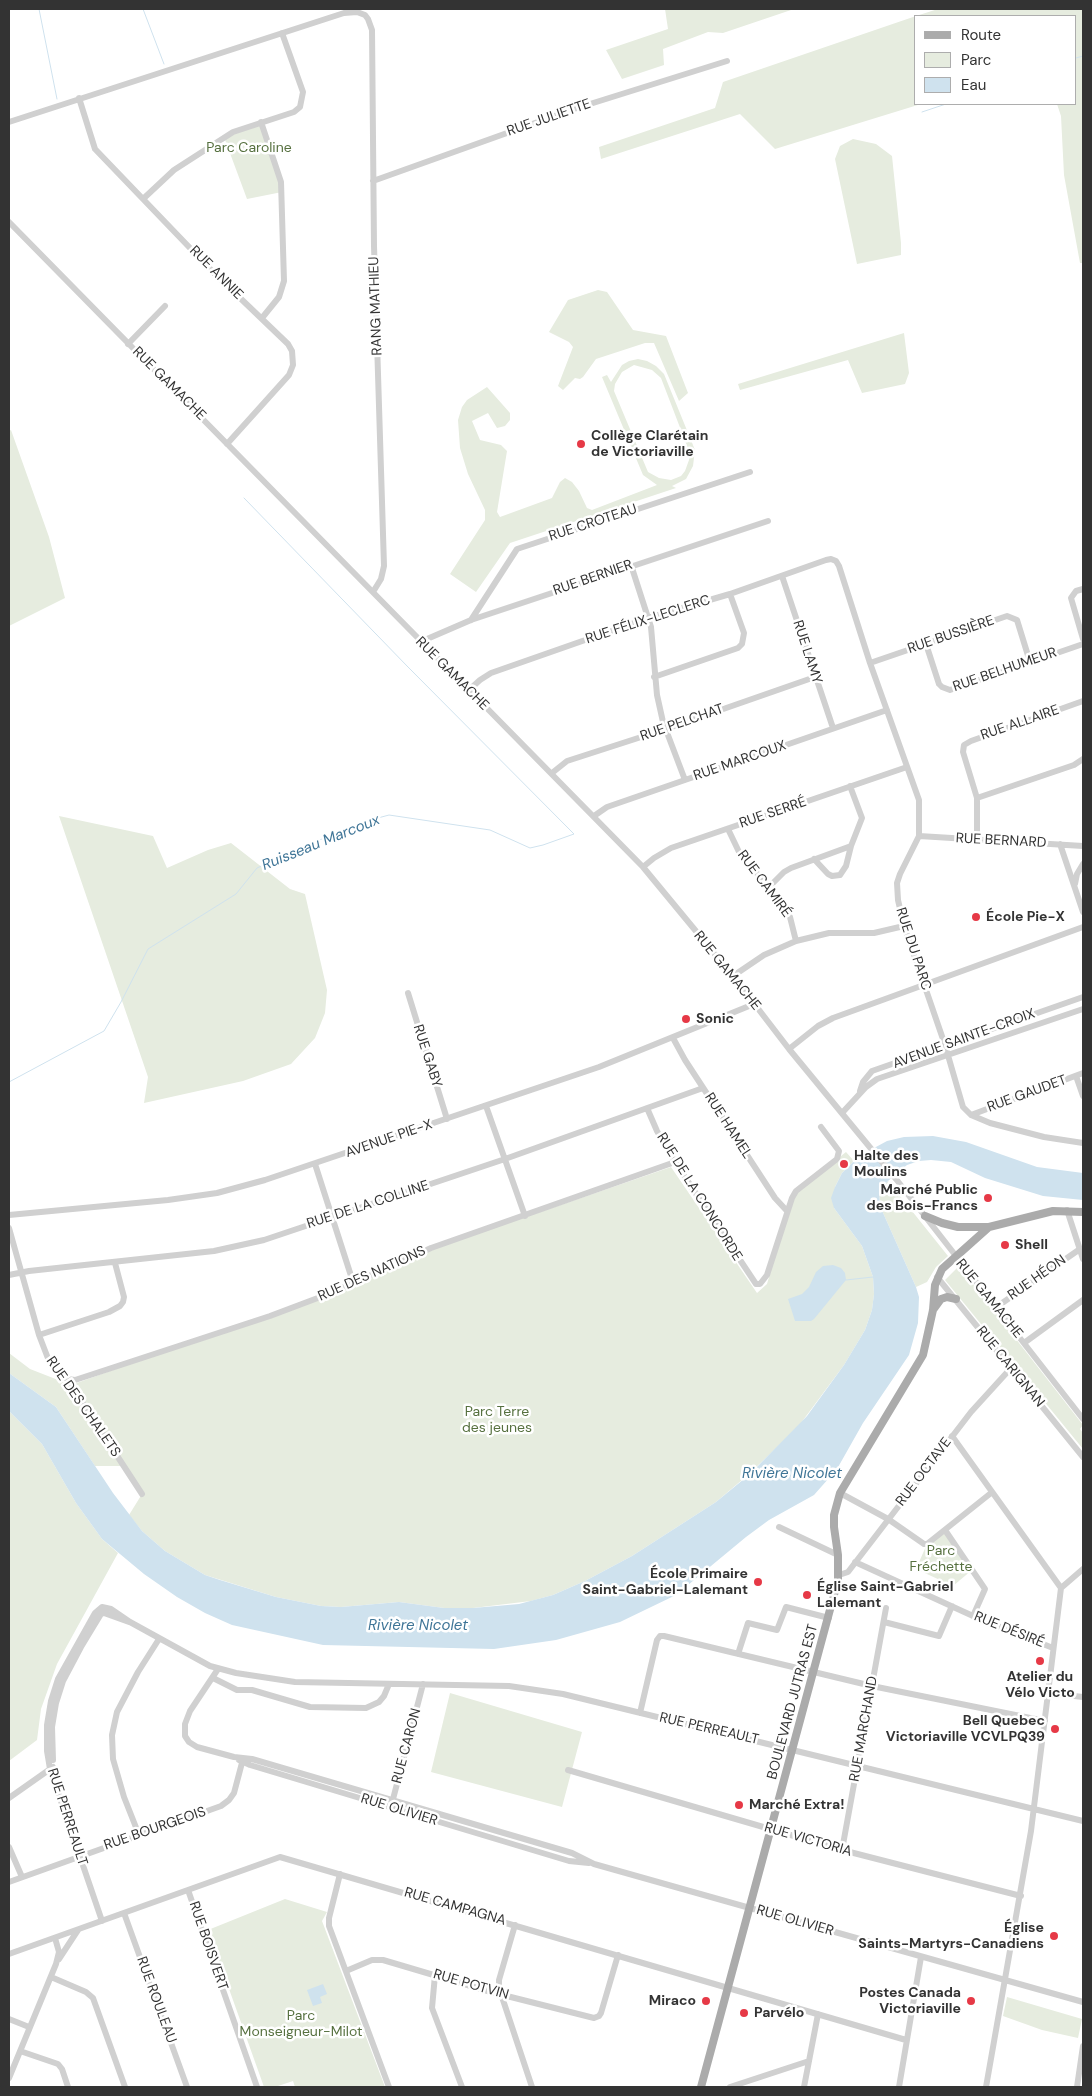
<!DOCTYPE html>
<meta charset="utf-8">
<style>
body{margin:0}
#map{position:relative;width:1092px;height:2096px;overflow:hidden;background:#fff;font-family:"DM Sans",sans-serif}
canvas{display:block}
.frame{position:absolute;inset:0;border:10px solid #333;pointer-events:none}
.legend{position:absolute;left:914px;top:15px;width:162px;height:90px;box-sizing:border-box;background:#fff;border:1px solid #adadad;margin:0;padding:6px 9px;list-style:none;font-size:15px;color:#333}
.legend li{display:flex;align-items:center;gap:10px;height:25px}
.legend b{width:25px;border:1px solid #adadad}
</style>
<div id="map">
<canvas width="1092" height="2096"></canvas>
<div class="frame"></div>
<ul class="legend">
<li><b style="height:6px;background:#ababab"></b>Route</li>
<li><b style="height:14px;background:#e6ecdf"></b>Parc</li>
<li><b style="height:14px;background:#cfe2ee"></b>Eau</li>
</ul>
</div>
<script>
const c = document.querySelector('canvas').getContext('2d');
c.lineJoin = 'round';
function fill(path, color) { c.fillStyle = color; c.fill(path, 'evenodd'); }
const shape = rows => new Path2D(rows.map(r => 'M' + r).join(''));
function stroke(path, color, width, dash) { c.strokeStyle = color; c.lineWidth = width; c.lineCap = dash ? 'butt' : 'round'; c.setLineDash(dash || []); c.stroke(path); }
function write(font, color, halo, rows, align = 'center') {
  c.font = font + ' "DM Sans",sans-serif'; c.lineWidth = 5; c.setLineDash([]); c.textBaseline = 'middle'; c.strokeStyle = halo; c.fillStyle = color; for (const [text, x, y, turn = 0] of rows) {
    c.save(); c.translate(x, y); c.rotate((+turn || 0) * Math.PI / 180); c.textAlign = isNaN(turn) ? turn : align; if (halo) c.strokeText(text, 0, 0); c.fillText(text, 0, 0); c.restore();
  }
}
const green = shape([
 [665,9,794,9,723,33,708,32,663,49,664,65,622,79,606,50,668,29],
 [938,9,1083,9,1083,263,1080,263,1064,175,1061,116,1057,104,1076,104,1076,16,916,16],
 [916,16,916,104,921,104,775,149,740,114,601,159,599,147,715,108,723,82],
 [261,122,282,192,247,199,224,137],
 [853,139,876,144,892,156,901,243,901,255,857,264,835,159,840,146],
 [598,290,607,292,633,330,666,336,688,393,679,401,654,343,645,343,596,359,583,377,580,379,575,378,563,390,558,386,573,347,569,342,549,332,568,300],
 [904,333,909,373,905,384,862,393,848,360,740,390,738,384],
 [638,359,647,361,656,366,664,374,695,450,693,466,686,479,672,486,676,488,510,543,476,592,450,574,485,520,485,510,468,474,460,448,458,420,462,407,467,400,487,387,510,413,510,420,505,426,497,428,488,413,472,421,480,440,501,445,507,451,497,512,500,517,552,498,560,482,565,478,572,482,579,491,587,508,592,510,657,485,643,475,602,377,607,375,611,382,622,365,629,361],
 [634,365,652,370,661,378,689,451,689,460,685,471,681,476,671,480,659,478,648,472,614,391,615,384,622,372],
 [11,430,49,537,65,598,9,626,9,431],
 [59,816,153,836,167,868,208,850,231,843,290,889,305,894,327,990,325,1013,315,1038,291,1064,243,1081,144,1103,148,1077],
 [846,1152,854,1161,842,1173,835,1187,834,1208,862,1246,873,1277,874,1294,872,1310,865,1330,844,1365,798,1427,749,1474,716,1502,632,1556,585,1581,553,1595,531,1601,473,1608,444,1608,399,1602,341,1607,321,1606,276,1597,205,1575,165,1551,142,1531,129,1515,142,1494,123,1466,95,1466,56,1407,9,1373,9,1353,30,1369,71,1385,349,1286,430,1250,671,1167,757,1293,767,1284,790,1206,791,1196],
 [888,1181,948,1256,936,1267,927,1282,916,1287,880,1206,879,1191],
 [959,1266,1083,1425,1080,1429,1083,1433,1083,1449,945,1280],
 [9,1411,42,1444,76,1503,102,1539,118,1553,57,1664,41,1709,37,1740,9,1761],
 [945,1530,972,1570,953,1586,916,1569,927,1544],
 [450,1693,582,1732,562,1807,431,1772],
 [285,1899,327,1912,322,1921,385,2087,295,2087,293,2081,275,2087,264,2087,208,1930],
 [1007,1997,1082,2019,1078,2038,1042,2030,1003,2016]
]);
const water = shape([
 [933,1136,966,1142,1037,1167,1083,1173,1083,1200,1043,1196,985,1178,951,1162,931,1160,919,1161,907,1165,888,1181,879,1191,880,1206,916,1287,919,1297,918,1323,909,1355,863,1423,837,1469,814,1495,769,1520,746,1537,676,1595,620,1622,556,1640,494,1649,323,1645,232,1625,205,1613,177,1597,144,1574,102,1539,76,1503,42,1444,9,1411,9,1373,56,1407,113,1493,142,1531,165,1551,205,1575,220,1580,276,1597,321,1606,341,1607,399,1602,444,1608,473,1608,519,1604,553,1595,585,1581,632,1556,716,1502,750,1474,807,1416,844,1365,865,1330,872,1310,874,1294,873,1277,862,1246,834,1208,831,1198,835,1187,842,1173,854,1161,863,1154,887,1141,904,1137],
 [833,1265,841,1268,845,1273,846,1280,814,1319,811,1321,795,1321,788,1299,802,1294,809,1287,816,1272,823,1266],
 [323,1984,327,1994,320,1997,322,2003,313,2006,307,1990]
]);
const stream = shape([
 [39,9,57,99],
 [143,9,164,64],
 [1076,58,1083,56],
 [922,112,946,104],
 [9,1082,104,1031,121,1002,148,949,236,894,257,868,300,848,363,822,389,815,490,830,530,848,543,845,574,834,408,667,244,498],
 [846,1280,873,1277]
]);
const minor = shape([
 [79,98,95,149,214,273,288,344,292,351,293,365,289,375,227,444],
 [9,122,344,13,357,12,365,15,368,19,372,30,374,246,384,566,381,579,373,592],
 [261,122,281,182,284,281,279,297,262,318],
 [373,181,574,109,727,61],
 [143,199,174,170,233,132,294,112,300,107,303,92,282,33],
 [9,222,643,867,733,976,789,1049,896,1179,1083,1419],
 [128,344,165,306],
 [631,565,651,627,657,695,663,722,685,780],
 [782,576,833,728],
 [1083,589,1076,591,1071,598,1083,639],
 [471,620,517,549,750,472],
 [422,643,427,639,471,620,768,521],
 [926,644,939,684,942,687,950,690,1083,644],
 [870,663,1007,616,1017,620,1030,662],
 [654,677,738,648,742,644,744,633,730,594],
 [469,690,480,680,491,673,648,618,730,594,826,560,831,559,836,561,839,566,870,663,919,800,919,836,900,874,897,883,898,900,904,926,945,1045,963,1107,971,1115,990,1123,1044,1137,1083,1143],
 [552,773,567,761,666,729,815,677],
 [977,798,1074,765,1083,759],
 [594,816,607,807,887,710],
 [728,829,740,854,769,887,790,917,796,941],
 [919,836,1083,846],
 [977,840,977,798,963,752,964,745,971,741,1083,701],
 [1060,844,1083,912],
 [814,859,828,874,832,876,840,875,846,866,851,846],
 [643,867,654,858,671,848,907,767],
 [1075,884,1077,874,1083,864],
 [769,887,784,872,791,868,851,846,862,818,850,786],
 [733,976,764,955,796,941,829,933,874,933,904,926],
 [408,993,447,1119],
 [673,1038,685,1060,775,1198,787,1211],
 [789,1049,818,1026,833,1018,1083,927],
 [1076,1076,1083,1096],
 [860,1091,863,1082,872,1071,1083,997],
 [486,1106,525,1216],
 [647,1108,657,1131,675,1162,756,1284,760,1284,767,1275,792,1198,796,1191,837,1159,839,1151,821,1127],
 [842,1113,866,1087,877,1079,1083,1009],
 [971,1115,1083,1073],
 [315,1164,353,1282],
 [1067,1210,1083,1259],
 [9,1215,168,1200,217,1193,265,1180,599,1067,754,1004],
 [9,1228,39,1335,49,1361,56,1371,67,1379,142,1494],
 [9,1275,29,1271,214,1251,264,1240,505,1159,703,1088],
 [937,1277,1083,1457],
 [995,1308,1080,1249],
 [39,1335,109,1312,120,1306,123,1302,124,1297,115,1263],
 [1024,1343,1083,1300],
 [67,1379,75,1380,270,1316,331,1293,431,1248,675,1162],
 [952,1436,1061,1588,1031,1831,986,2087],
 [840,1493,888,1519,924,1544,927,1544,991,1493],
 [779,1527,838,1555],
 [945,1530,985,1589,973,1616],
 [855,1562,973,1616,1053,1648],
 [839,1575,848,1572,971,1412,1011,1368],
 [1061,1588,1083,1569],
 [884,1622,939,1636,952,1606],
 [738,1654,748,1623,777,1630,786,1607,829,1618],
 [218,1669,190,1711,185,1724,185,1736,189,1742,197,1747,234,1757,252,1759,572,1853,594,1864,1083,2002],
 [213,1678,237,1690,252,1690,310,1707,366,1708,379,1702,384,1696,389,1684],
 [1048,1693,1083,1697],
 [640,1713,657,1640,660,1636,664,1636,872,1686,1045,1721],
 [53,1760,52,1727,56,1703,63,1681,81,1647,101,1614,104,1613,129,1622],
 [239,1760,250,1765,569,1861,589,1863],
 [568,1770,842,1850,1021,1896],
 [9,1798,53,1767],
 [392,1803,423,1684],
 [139,1835,124,1797,113,1759,112,1735,117,1712,138,1672,159,1639],
 [9,1847,22,1877],
 [842,1850,886,1608],
 [340,1874,329,1918,329,1926,389,2087],
 [9,1882,221,1806,229,1800,234,1793,243,1759],
 [188,1890,257,2087],
 [124,1913,187,2087],
 [102,1921,50,1769,47,1751,47,1725,51,1701,58,1679,95,1613,102,1607,111,1609,130,1622,210,1666,236,1673,295,1682,509,1686,563,1694,1083,1821],
 [515,1925,499,1980,499,1988,532,2087],
 [9,1954,280,1857,906,2040],
 [59,1959,78,1930],
 [346,1971,372,1960,383,1960,491,1992,594,2018,599,2016,601,2013,618,1955],
 [435,1975,432,2008,462,2087],
 [51,1977,86,1992,93,1998,125,2087],
 [9,2019,29,2027],
 [20,2051,58,2064,62,2069,68,2087],
 [9,2078,56,1964,59,1952,55,1938],
 [730,2087,809,2061],
 [804,2087,818,2014],
 [899,2087,921,1957],
 [1077,2087,1083,2046]
]);
const major = shape([
 [925,1216,942,1223,958,1227,989,1227],
 [933,1310,941,1299,947,1297,956,1299],
 [701,2087,838,1580,838,1555,834,1527,834,1515,840,1493,923,1355,933,1310,935,1285,942,1269,989,1227,1053,1211,1083,1212]
]);
const markers = [
 [581,444,5,"#e63946"],
 [976,917,5,"#e63946"],
 [686,1019,5,"#e63946"],
 [844,1164,5,"#e63946"],
 [988,1198,5,"#e63946"],
 [1005,1245,5,"#e63946"],
 [758,1582,5,"#e63946"],
 [807,1595,5,"#e63946"],
 [1040,1661,5,"#e63946"],
 [1055,1729,5,"#e63946"],
 [739,1805,5,"#e63946"],
 [1054,1936,5,"#e63946"],
 [706,2001,5,"#e63946"],
 [971,2001,5,"#e63946"],
 [744,2013,5,"#e63946"]
];
const streetNames = [
 ["RUE JULIETTE",549,118,-19],
 ["RUE ANNIE",216,273,45],
 ["RANG MATHIEU",376,306,-92],
 ["RUE GAMACHE",169,384,45],
 ["RUE CROTEAU",593,523,-18],
 ["RUE BERNIER",593,578,-19],
 ["RUE FÉLIX-LECLERC",648,620,-18],
 ["RUE BUSSIÈRE",951,635,-19],
 ["RUE LAMY",807,652,72],
 ["RUE BELHUMEUR",1005,670,-19],
 ["RUE GAMACHE",452,674,45],
 ["RUE PELCHAT",682,723,-19],
 ["RUE ALLAIRE",1020,723,-19],
 ["RUE MARCOUX",740,761,-19],
 ["RUE SERRÉ",773,813,-19],
 ["RUE BERNARD",1001,841,3],
 ["RUE CAMIRÉ",764,884,53],
 ["RUE DU PARC",913,949,72],
 ["RUE GAMACHE",727,971,51],
 ["AVENUE SAINTE-CROIX",964,1039,-20],
 ["RUE GABY",427,1056,72],
 ["RUE GAUDET",1027,1094,-20],
 ["RUE HAMEL",728,1126,57],
 ["AVENUE PIE-X",389,1139,-19],
 ["RUE DE LA CONCORDE",699,1197,58],
 ["RUE DE LA COLLINE",368,1205,-18],
 ["RUE DES NATIONS",372,1274,-24],
 ["RUE HÉON",1037,1278,-35],
 ["RUE GAMACHE",989,1299,51],
 ["RUE CARIGNAN",1010,1367,51],
 ["RUE DES CHALETS",83,1407,55],
 ["RUE OCTAVE",924,1472,-53],
 ["RUE DÉSIRÉ",1009,1630,22],
 ["BOULEVARD JUTRAS EST",793,1702,-75],
 ["RUE PERREAULT",709,1729,13],
 ["RUE MARCHAND",864,1729,-80],
 ["RUE CARON",407,1746,-75],
 ["RUE OLIVIER",399,1810,17],
 ["RUE PERREAULT",67,1817,72],
 ["RUE BOURGEOIS",155,1829,-19],
 ["RUE VICTORIA",808,1840,16],
 ["RUE CAMPAGNA",455,1907,16],
 ["RUE OLIVIER",795,1921,16],
 ["RUE BOISVERT",208,1946,71],
 ["RUE POTVIN",471,1985,16],
 ["RUE ROULEAU",156,2000,70]
];
const parkNames = [
 ["Parc Caroline",249,148],
 ["Parc Terre",497,1412],
 ["des jeunes",497,1428],
 ["Parc",941,1551],
 ["Fréchette",941,1567],
 ["Parc",301,2016],
 ["Monseigneur-Milot",301,2032]
];
const poiNames = [
 ["Collège Clarétain",591,436],
 ["de Victoriaville",591,452],
 ["École Pie-X",986,917],
 ["Sonic",696,1019],
 ["Halte des",854,1156],
 ["Moulins",854,1172],
 ["Marché Public",978,1190,"right"],
 ["des Bois-Francs",978,1206,"right"],
 ["Shell",1015,1245],
 ["École Primaire",748,1574,"right"],
 ["Saint-Gabriel-Lalemant",748,1590,"right"],
 ["Église Saint-Gabriel",817,1587],
 ["Lalemant",817,1603],
 ["Atelier du",1040,1677,"center"],
 ["Vélo Victo",1040,1693,"center"],
 ["Bell Quebec",1045,1721,"right"],
 ["Victoriaville VCVLPQ39",1045,1737,"right"],
 ["Marché Extra!",749,1805],
 ["Église",1044,1928,"right"],
 ["Saints-Martyrs-Canadiens",1044,1944,"right"],
 ["Postes Canada",961,1993,"right"],
 ["Victoriaville",961,2009,"right"],
 ["Miraco",696,2001,"right"],
 ["Parvélo",754,2013]
];
const waterNames = [
 ["Ruisseau Marcoux",321,843,-22],
 ["Rivière Nicolet",792,1474],
 ["Rivière Nicolet",418,1626]
];
fill(green, '#e6ecdf');
fill(water, '#cfe2ee');
stroke(stream, '#cfe2ee', 1);
stroke(minor, '#d0d0d0', 6);
stroke(major, '#ababab', 8);
for (const [x, y, r, color] of markers) { const dot = new Path2D(); dot.arc(x, y, r, 0, 2 * Math.PI); c.fillStyle = color; c.fill(dot); stroke(dot, '#fff', 2); }
write('14px', '#333', '#fff', streetNames);
write('14px', '#56703f', '#fff', parkNames);
write('bold 14px', '#333', '#fff', poiNames, 'left');
write('italic 15px', '#3f7597', '#fff', waterNames);
</script>
